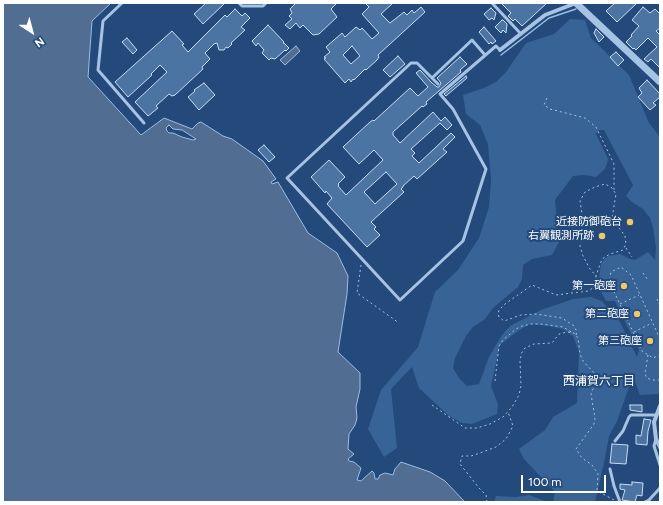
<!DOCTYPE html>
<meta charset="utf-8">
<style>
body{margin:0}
#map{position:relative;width:663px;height:505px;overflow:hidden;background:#234a7a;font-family:Figtree,sans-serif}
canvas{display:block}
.frame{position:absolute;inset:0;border:4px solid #fff;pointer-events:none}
.north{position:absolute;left:12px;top:12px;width:40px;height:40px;-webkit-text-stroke:3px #234a7a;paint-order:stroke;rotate:144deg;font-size:11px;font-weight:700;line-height:16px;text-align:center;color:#fff}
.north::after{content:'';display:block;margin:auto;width:14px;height:18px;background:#fff;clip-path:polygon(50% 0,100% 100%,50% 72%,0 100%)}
.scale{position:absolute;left:521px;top:475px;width:85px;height:18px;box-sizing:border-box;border:2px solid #fff;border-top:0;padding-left:5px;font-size:12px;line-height:14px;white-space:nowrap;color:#fff;-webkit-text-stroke:3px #234a7a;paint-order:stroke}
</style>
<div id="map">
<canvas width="663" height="505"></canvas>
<div class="frame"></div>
<div class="north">N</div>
<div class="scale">100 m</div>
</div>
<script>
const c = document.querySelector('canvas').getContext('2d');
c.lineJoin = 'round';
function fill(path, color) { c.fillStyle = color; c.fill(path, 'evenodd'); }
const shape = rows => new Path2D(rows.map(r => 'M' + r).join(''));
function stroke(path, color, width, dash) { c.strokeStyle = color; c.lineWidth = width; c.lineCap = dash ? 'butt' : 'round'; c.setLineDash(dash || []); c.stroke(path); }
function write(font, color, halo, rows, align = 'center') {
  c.font = font + ' Figtree,"Noto Sans JP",sans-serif'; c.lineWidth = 4; c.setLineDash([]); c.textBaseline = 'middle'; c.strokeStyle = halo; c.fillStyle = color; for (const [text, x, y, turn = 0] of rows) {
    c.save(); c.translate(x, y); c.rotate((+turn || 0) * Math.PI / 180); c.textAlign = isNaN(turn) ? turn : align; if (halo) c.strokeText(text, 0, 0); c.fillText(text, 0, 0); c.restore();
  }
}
const green = shape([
 [570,19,585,20,591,38,629,75,649,123,660,137,660,394,640,395,633,376,617,421,609,436,604,463,595,502,553,502,555,492,524,459,519,449,545,430,553,417,577,403,579,352,573,336,563,329,549,326,530,324,518,331,500,345,491,386,498,404,497,414,472,424,462,423,449,416,419,388,412,367,391,389,397,448,384,457,368,429,381,390,418,347,435,292,458,270,479,238,489,207,491,180,488,144,480,125,466,114,463,95,484,88,496,82,506,72,526,43,554,34],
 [599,130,604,130,633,185,626,196,632,202,643,209,650,218,653,227,656,248,655,260,648,252,635,260,630,259,620,254,609,256,605,258,601,264,599,278,601,292,606,301,615,301,639,350,637,357,620,322,602,301,591,297,573,299,541,310,510,326,502,335,489,357,479,384,467,386,459,378,453,368,455,358,466,336,473,327,484,320,493,308,518,287,522,279,523,265,532,259,552,255,559,242,555,200,573,176,584,175,596,177,605,169,607,164,608,159,596,134],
 [529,495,548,502,494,502,496,496,516,497]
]);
const water = shape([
 [3,3,111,3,92,21,88,77,141,135,164,118,192,129,198,123,201,122,223,136,232,139,263,161,276,179,271,182,272,184,278,182,308,233,337,253,348,276,347,294,338,352,360,373,360,389,356,407,357,418,355,425,349,434,348,449,354,454,348,459,349,461,354,462,361,468,357,480,361,481,372,471,374,473,375,479,378,479,380,475,385,473,393,475,395,469,401,462,430,472,445,481,465,502,3,502,3,3],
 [169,125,173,129,182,130,196,139,193,140,182,137,173,133,169,133,167,131,166,128,169,125],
 [296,46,300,51,285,65,280,60,296,46]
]);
const stream = shape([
 [501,55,549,18,576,9]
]);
const building = shape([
 [206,3,225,3,203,24,194,14,206,3],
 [296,3,337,3,331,9,337,17,319,34,313,35,303,25,300,28,296,23,290,29,285,25,292,19,289,16,292,13,290,9,296,3],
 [365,3,393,3,381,14,390,23,404,12,407,15,412,10,414,13,421,7,425,12,378,55,379,57,377,60,366,70,365,69,354,80,353,79,351,82,349,79,345,83,324,59,326,58,324,57,330,52,326,47,342,33,345,37,356,27,360,30,362,28,372,39,379,33,362,14,369,7,365,3],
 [352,46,360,56,351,64,343,55,352,46],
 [501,3,547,3,522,26,515,19,513,21,508,16,511,13,501,3],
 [615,3,637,3,617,22,606,11,615,3],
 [643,7,650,13,655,9,660,14,660,28,656,31,660,35,660,68,651,59,648,62,644,59,657,47,648,38,636,50,634,48,633,49,626,42,632,36,631,35,639,26,632,20,643,7],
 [491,8,496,13,494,20,492,18,489,20,484,14,491,8],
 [235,9,242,16,245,13,250,18,241,27,245,30,231,43,232,44,228,48,226,47,224,50,219,50,217,43,214,44,205,53,210,59,202,67,203,69,175,95,172,96,169,94,156,106,158,108,148,116,135,102,167,72,160,65,151,74,152,75,128,97,115,82,172,31,184,44,182,45,188,52,225,15,227,17,235,9],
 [502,20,503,20,507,24,506,33,503,30,501,33,495,27,502,20],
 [268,25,284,42,283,43,284,43,289,48,286,51,285,50,275,59,271,58,269,60,262,53,264,50,258,43,256,46,252,41,268,25],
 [484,27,496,41,492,44,491,42,489,44,479,32,484,27],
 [596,29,604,37,599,42,594,33,596,29],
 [127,38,137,50,133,54,122,42,127,38],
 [616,52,624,60,618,66,610,57,616,52],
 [398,56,405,64,390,77,383,70,398,56],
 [460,57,467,64,460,70,461,72,426,102,427,104,423,107,422,106,393,132,393,135,400,143,433,112,441,121,445,117,452,125,447,130,440,123,411,149,415,153,412,156,419,163,451,133,455,137,443,149,447,152,417,179,414,176,403,186,403,187,401,189,404,192,371,222,376,227,374,229,380,235,367,247,327,204,332,198,326,191,325,193,311,177,329,160,345,177,338,184,339,185,338,186,346,195,383,160,374,150,359,164,343,147,370,122,373,120,374,121,410,88,418,96,428,87,416,73,420,70,432,83,437,87,439,87,441,83,437,78,460,57],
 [386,172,397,184,375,204,364,192,386,172],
 [466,76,467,78,446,96,444,94,466,76],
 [647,80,660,94,660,97,653,103,656,105,650,110,638,97,642,93,639,88,647,80],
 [204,83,215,95,199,110,188,97,195,91,194,90,204,83],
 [264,145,275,157,269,162,258,150,264,145],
 [630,405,642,405,642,412,630,410,630,405],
 [644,419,651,420,648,431,647,445,636,444,636,435,641,436,644,419],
 [612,444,628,445,626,464,610,463,612,444],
 [632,482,643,483,642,496,637,495,635,502,622,500,625,490,620,489,620,484,632,485,632,482]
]);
const path = shape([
 [547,98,544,105,550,109,585,118,596,127,614,164,614,190],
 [626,248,632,257],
 [361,265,357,293,399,323],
 [643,273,648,280],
 [657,299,660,306],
 [620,304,639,295],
 [634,332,652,323],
 [576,335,577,332,574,326,562,318,536,314,521,315,504,321,499,317,498,314,499,310,505,304,532,285,556,295,588,291,596,286,596,276,590,269,583,256,580,246,583,221,580,201,585,192,595,187,605,184,611,187,616,194,612,218,625,236,626,244,623,250,610,254,602,259,596,276],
 [660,339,631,275,621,267,611,272,609,281,642,351,653,358,660,355],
 [648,355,645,374,647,378,652,380,660,380],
 [495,381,499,346,503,340,516,329,522,326,531,324,541,324,563,327,573,333],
 [432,405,465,428,477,428,490,424,503,417,512,407,519,395,521,386,520,360,522,352,525,348,534,344,552,343,559,334,567,332,574,333,578,338,580,354,583,361,597,376,597,379,591,394,595,418,594,424,576,449,582,458,592,465,598,474,597,491,614,500],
 [487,502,486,495,479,488,460,464,462,456,471,456,480,453,496,447,506,439,513,426,508,412]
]);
const service = shape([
 [122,3,103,21,98,70,144,123],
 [239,3,242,6,263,6,266,3],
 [492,3,521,34],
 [432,78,472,40,485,55],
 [438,84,417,63,411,63,287,178,400,300,463,241,486,169,453,109,440,94,496,46,500,50],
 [656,439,654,446,660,465],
 [615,441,623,431,629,417,631,415,656,415],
 [610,469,614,486,620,502],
 [645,502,649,500,660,488]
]);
const minor = shape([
 [500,50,545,15,576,3],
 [660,406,654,422,656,439,660,447]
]);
const tertiary = shape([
 [576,3,660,82]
]);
const markers = [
 [630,222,4,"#efc769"],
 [602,236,4,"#efc769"],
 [624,286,4,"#efc769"],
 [637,314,4,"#efc769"],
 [650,341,4,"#efc769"]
];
const poiNames = [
 ["近接防御砲台",622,222],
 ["右翼観測所跡",594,236],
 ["第一砲座",616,286],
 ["第二砲座",629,314],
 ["第三砲座",642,341]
];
const neighbourhoodNames = [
 ["西浦賀六丁目",599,381]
];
fill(green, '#376397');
fill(water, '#516d91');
stroke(water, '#9abee5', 1);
stroke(stream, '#9abee5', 1.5);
fill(building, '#4b74a3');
stroke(building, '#c8dcf4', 1);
stroke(path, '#a6c3e4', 1, [2, 3]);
stroke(service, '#a6c3e4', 3);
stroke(minor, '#a6c3e4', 4);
stroke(tertiary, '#a6c3e4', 7);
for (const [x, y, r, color] of markers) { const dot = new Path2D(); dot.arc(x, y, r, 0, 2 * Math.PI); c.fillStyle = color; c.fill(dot); stroke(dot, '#234a7a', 1.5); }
write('11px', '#fff', '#234a7a', poiNames, 'right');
write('12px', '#fff', '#234a7a', neighbourhoodNames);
</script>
